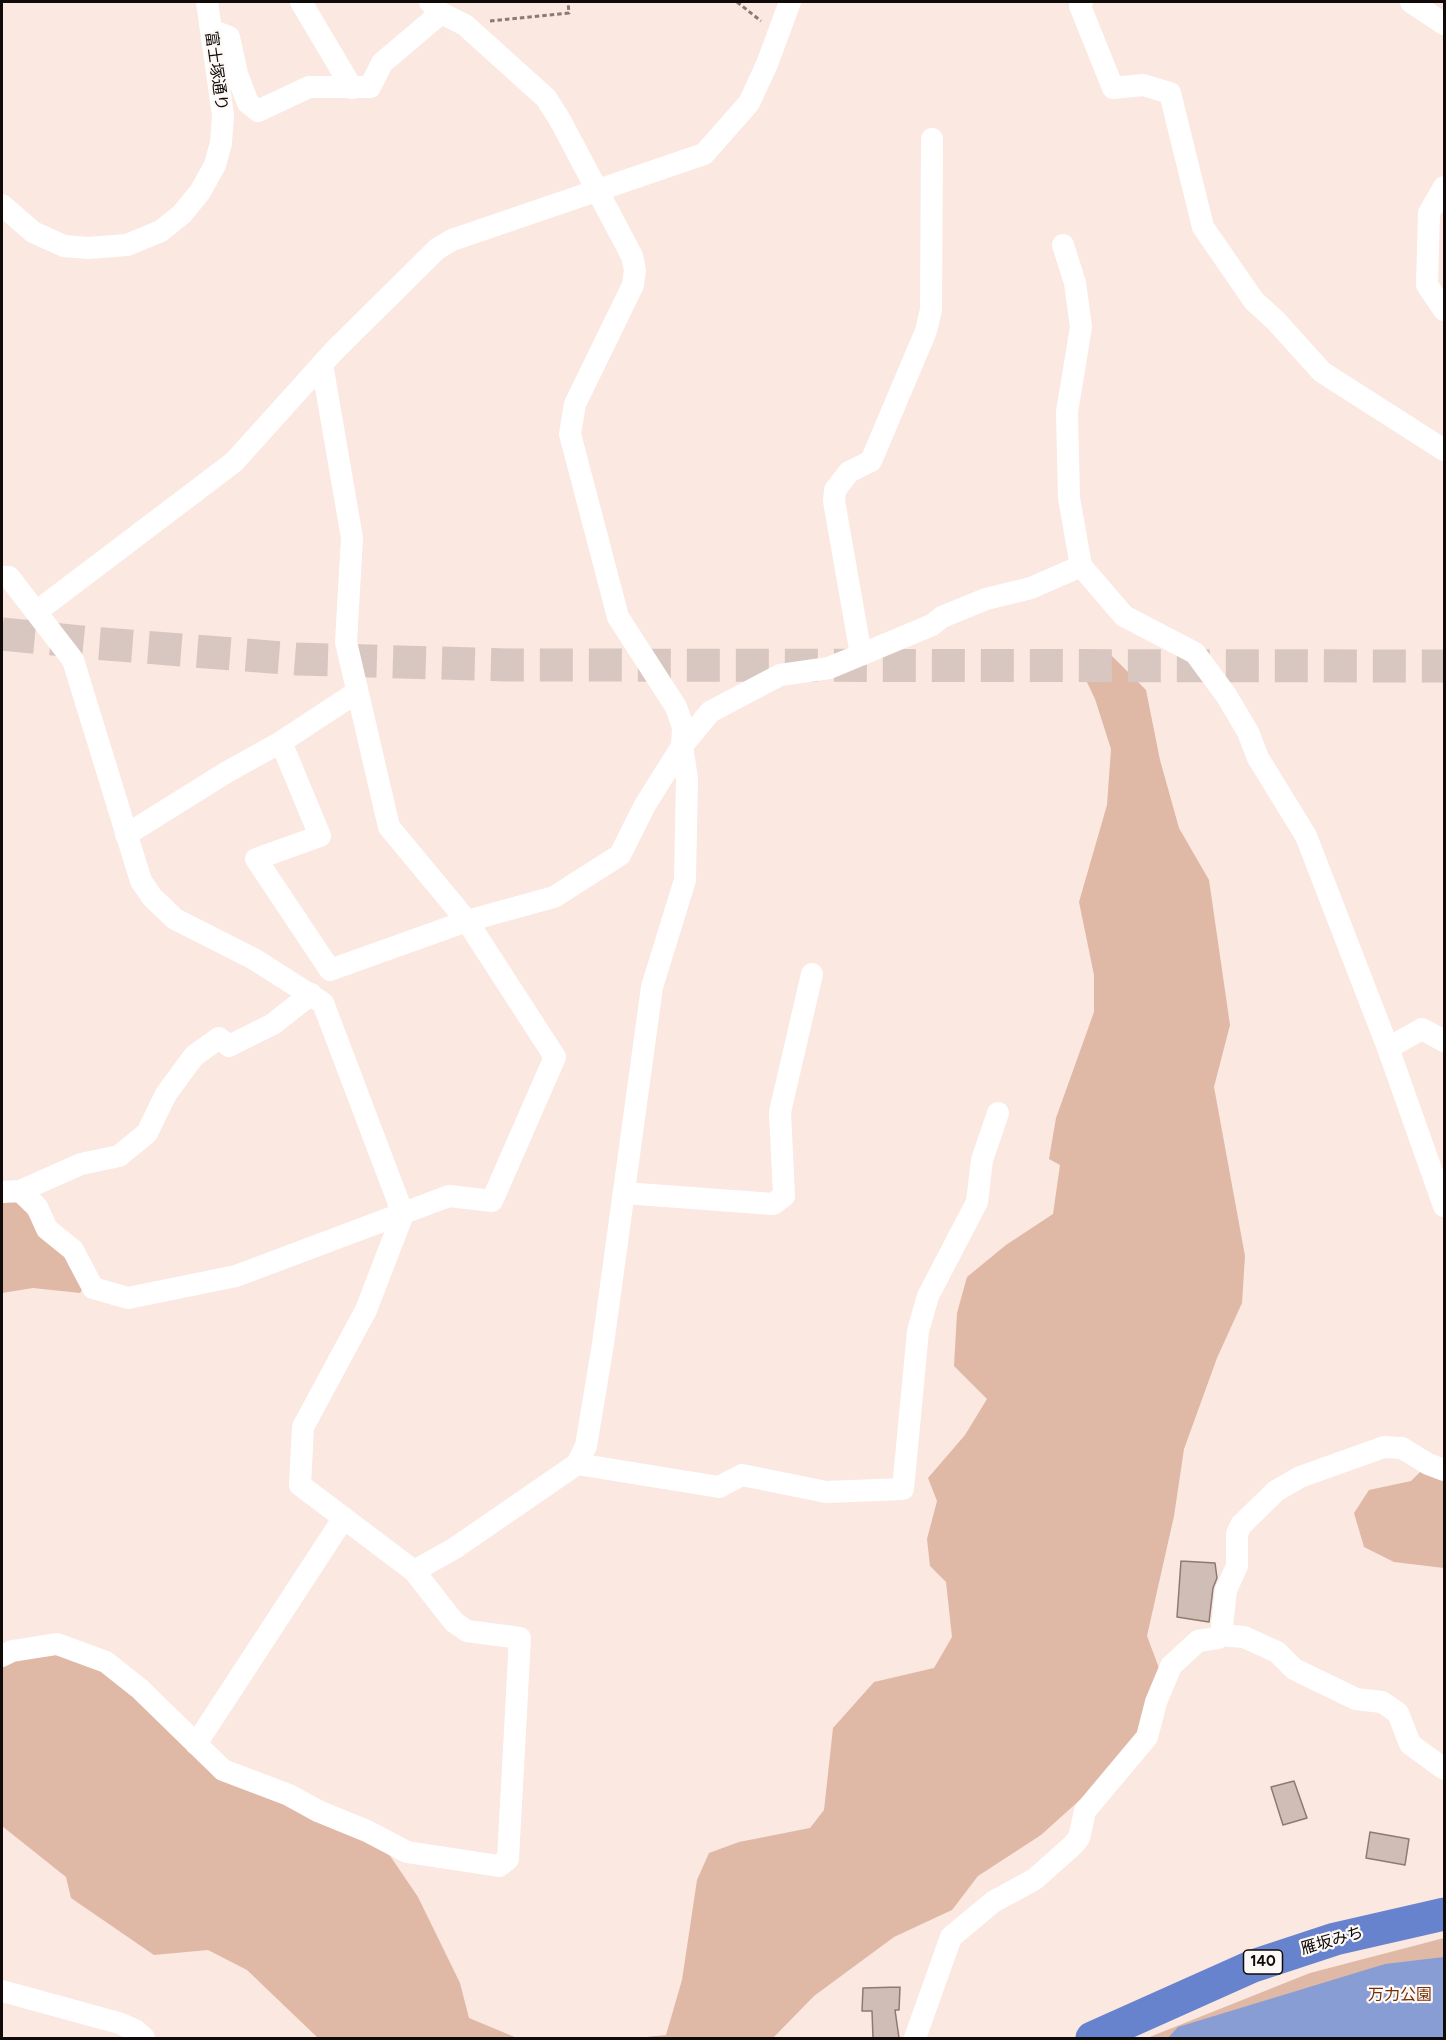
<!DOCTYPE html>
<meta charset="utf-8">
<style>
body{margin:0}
#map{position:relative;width:1446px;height:2040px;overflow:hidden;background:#fbe8e0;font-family:Figtree,sans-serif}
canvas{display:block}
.frame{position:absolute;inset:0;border:3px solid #100a08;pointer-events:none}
</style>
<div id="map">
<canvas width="1446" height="2040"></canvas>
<div class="frame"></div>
</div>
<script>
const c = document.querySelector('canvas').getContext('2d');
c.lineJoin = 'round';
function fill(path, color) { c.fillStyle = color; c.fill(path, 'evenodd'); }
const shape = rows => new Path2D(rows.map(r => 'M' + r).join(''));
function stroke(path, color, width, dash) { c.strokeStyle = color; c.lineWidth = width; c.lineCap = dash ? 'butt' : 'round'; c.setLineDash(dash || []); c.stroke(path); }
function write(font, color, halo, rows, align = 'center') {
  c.font = font + ' Figtree,"Noto Sans JP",sans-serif'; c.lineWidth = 4.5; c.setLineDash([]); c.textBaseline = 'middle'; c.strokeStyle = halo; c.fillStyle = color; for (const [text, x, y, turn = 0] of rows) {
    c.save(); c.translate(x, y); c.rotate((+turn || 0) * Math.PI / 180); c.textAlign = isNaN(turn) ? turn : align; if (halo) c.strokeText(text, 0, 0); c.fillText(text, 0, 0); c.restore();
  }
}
const green = shape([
 [1107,651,1146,690,1160,760,1179,828,1209,880,1230,1025,1214,1087,1245,1256,1242,1303,1217,1358,1184,1449,1174,1516,1147,1636,1165,1684,1143,1743,1041,1835,978,1876,952,1910,894,1937,814,1996,773,2038,636,2038,666,2035,682,1980,697,1880,709,1853,739,1842,810,1828,824,1810,833,1728,874,1682,934,1668,952,1637,946,1582,930,1566,927,1539,937,1501,928,1478,965,1435,987,1399,954,1366,957,1313,967,1277,1006,1245,1053,1214,1060,1165,1049,1159,1056,1118,1094,1012,1094,975,1079,902,1107,805,1111,749,1095,699,1085,678],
 [11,1196,75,1264,84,1287,80,1293,33,1288,2,1293,2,1197],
 [1423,1469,1444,1476,1444,1568,1394,1562,1364,1547,1354,1513,1369,1490,1411,1481],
 [61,1650,105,1667,185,1739,382,1844,418,1897,460,1983,469,2018,517,2038,318,2038,247,1970,208,1950,154,1955,71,1898,66,1877,2,1826,2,1664],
 [1444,1938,1444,2038,1147,2038,1310,1973]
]);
const water = shape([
 [1444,1957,1444,2038,1168,2038,1178,2027,1385,1964]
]);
const building = shape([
 [1181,1561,1215,1563,1217,1578,1213,1588,1209,1622,1177,1617,1181,1561],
 [1294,1781,1307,1818,1283,1825,1271,1787,1294,1781],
 [1370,1832,1409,1839,1405,1865,1366,1858,1370,1832],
 [900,1987,899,2010,895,2010,899,2038,873,2038,872,2011,862,2011,863,1988,900,1987]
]);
const highwayTunnel = shape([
 [2,634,92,643,297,659,509,665,1444,666]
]);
const path = shape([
 [737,2,761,21],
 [490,21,569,13,568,2]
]);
const minor = shape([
 [301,2,352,88],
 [1082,2,1080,6,1113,88,1143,85,1170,93,1203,227,1254,301,1275,320,1322,372,1444,450],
 [1411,2,1444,24],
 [211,30,229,37,237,74,248,103,258,111,309,87,370,87,382,63,441,13],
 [1444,187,1429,213,1427,285,1444,310],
 [2,205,33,232,64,246,88,248,127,245,161,231,182,214,200,192,215,165,221,143,223,115,207,2],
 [1063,245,1075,283,1081,327,1067,412,1069,498,1081,566],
 [322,364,352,538,346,642,389,827,467,921,554,897,620,855,645,805,682,746,710,712,780,675,829,668,932,625,942,617,986,599,1031,588,1081,566,1124,616,1195,653,1226,695,1248,732,1258,758,1306,836,1388,1048,1444,1206],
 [2,577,9,577,73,660,141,881,152,897,175,919,254,959,323,1003,403,1214,366,1310,303,1427,300,1485,414,1571,454,1622,467,1631,520,1638,508,1859,499,1866,407,1852,367,1831,318,1811,289,1795,223,1770,140,1689,106,1662,57,1644,12,1651,2,1656],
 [36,612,234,462,334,351,437,249,452,240,704,154,749,103,767,64,790,2],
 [861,655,834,501,835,490,849,472,871,461,926,331,931,310,932,139],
 [281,742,357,692],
 [1388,1048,1422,1029,1444,1041],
 [20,1191,37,1207,47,1229,73,1250,93,1288,128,1298,236,1276,449,1196,492,1201,555,1057,467,921,330,970,256,859,320,836,281,742,227,772,126,835],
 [2,1192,20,1191,81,1164,119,1156,147,1133,166,1094,194,1056,219,1038,229,1046,273,1024,311,994],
 [624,1193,773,1204,784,1196,780,1112,812,974],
 [577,1464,719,1487,742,1475,826,1492,903,1489,918,1331,928,1296,977,1202,982,1160,998,1113],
 [1444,1470,1428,1464,1402,1448,1384,1447,1300,1477,1276,1491,1241,1525,1237,1534,1237,1566,1226,1590,1221,1635,1244,1637,1277,1652,1294,1669,1356,1699,1382,1702,1398,1713,1410,1744,1444,1769],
 [414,1571,455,1548,577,1464,586,1446,603,1344,652,987,685,880,687,779,682,746,683,727,676,707,618,617,570,434,575,404,633,285,635,270,632,256,560,120,546,98,465,25,441,13,430,2],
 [196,1744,343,1519],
 [2,1991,119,2023,135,2030,144,2038],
 [915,2038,951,1937,993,1902,1035,1879,1073,1845,1079,1838,1085,1811,1147,1737,1156,1702,1171,1666,1198,1641,1218,1638,1221,1635]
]);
const highway = shape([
 [1092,2038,1253,1966,1335,1939,1444,1914]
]);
const shields = [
 [1263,1962,39]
];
const shieldNames = [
 ["140",1263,1962]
];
const streetNames = [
 ["富士塚通り",216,71,82],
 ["雁坂みち",1332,1941,-16]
];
const parkNames = [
 ["万力公園",1400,1995]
];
fill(green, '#e0b8a6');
fill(water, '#889dd3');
fill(building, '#d0beb6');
stroke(building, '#8c7b74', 1.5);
stroke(highwayTunnel, '#d8c7c0', 33, [33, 16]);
stroke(path, '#887b76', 3, [4.5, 3]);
stroke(minor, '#fff', 22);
stroke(highway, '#6883ce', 33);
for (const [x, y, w] of shields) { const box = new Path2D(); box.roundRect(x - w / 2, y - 12, w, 24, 4.5); c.fillStyle = '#fdf9f7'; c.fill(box); stroke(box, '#100a08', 1.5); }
write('bold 15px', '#100a08', null, shieldNames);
write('16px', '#100a08', '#fdf9f7', streetNames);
write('16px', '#782f03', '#fdf9f7', parkNames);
</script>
